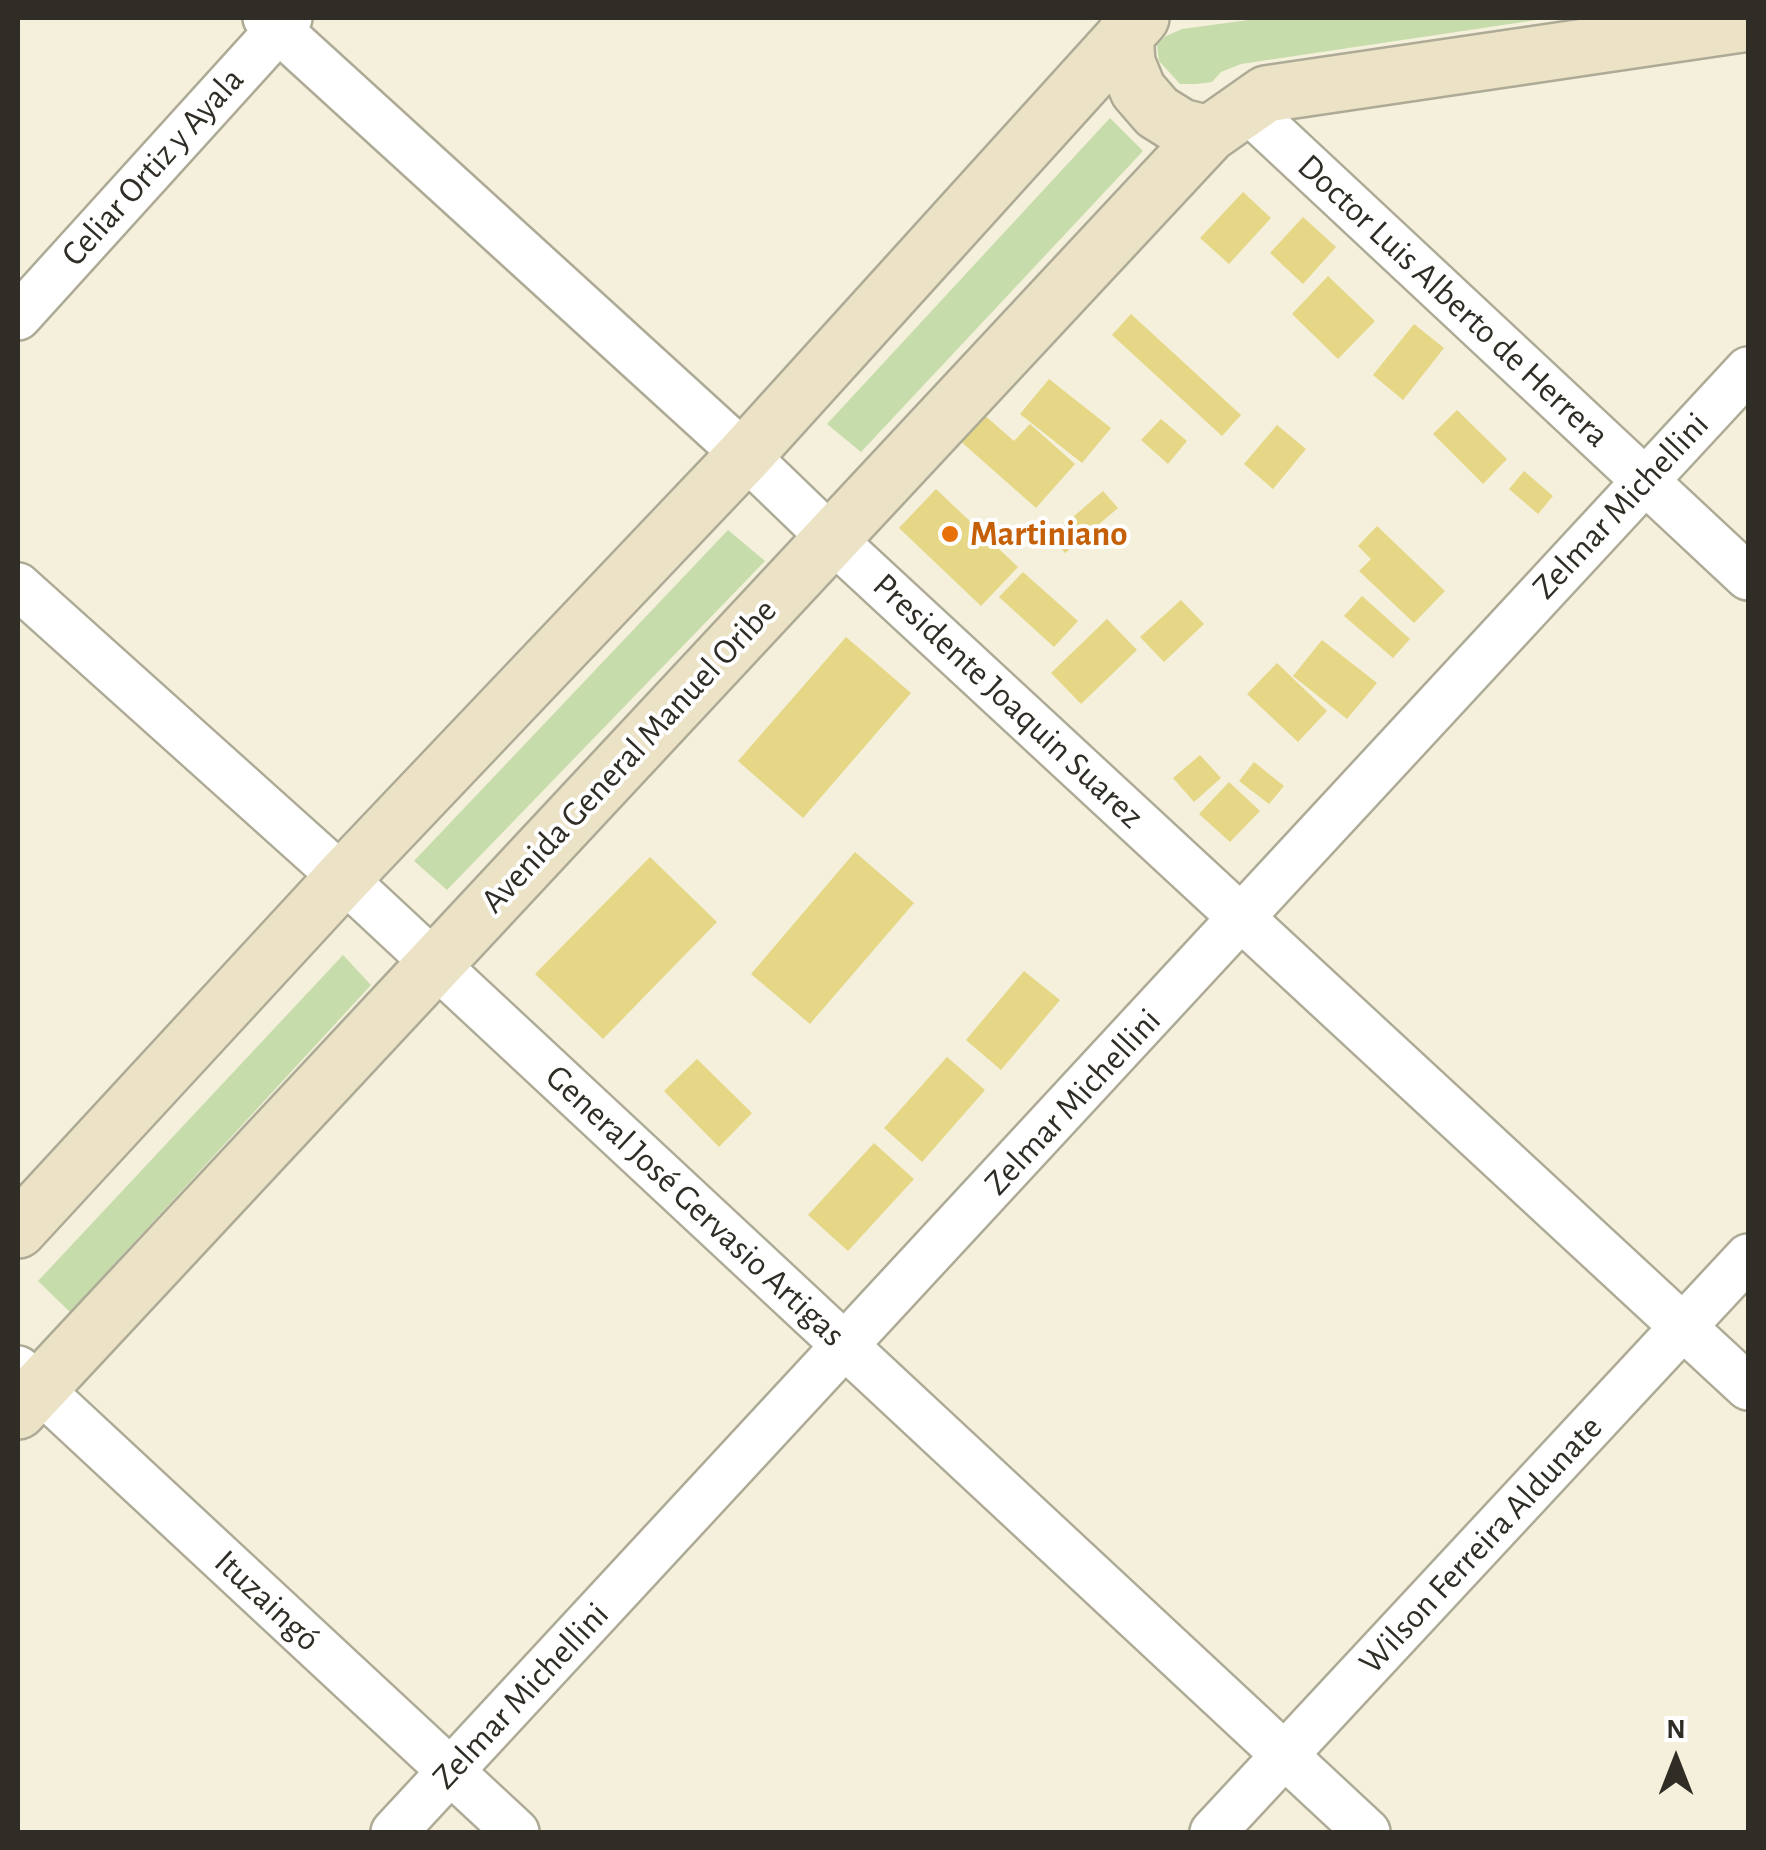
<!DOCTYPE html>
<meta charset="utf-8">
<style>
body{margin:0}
#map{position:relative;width:1766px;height:1850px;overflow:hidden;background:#f4f0db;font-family:"Alegreya Sans",sans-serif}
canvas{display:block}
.frame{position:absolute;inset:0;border:20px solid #2f2d25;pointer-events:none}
.north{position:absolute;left:1626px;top:1710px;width:100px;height:100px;-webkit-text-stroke:8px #fff;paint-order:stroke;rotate:0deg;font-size:28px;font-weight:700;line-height:40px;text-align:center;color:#2f2d25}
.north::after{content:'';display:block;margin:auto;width:35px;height:45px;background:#2f2d25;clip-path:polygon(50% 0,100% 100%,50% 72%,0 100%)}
</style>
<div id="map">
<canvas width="1766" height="1850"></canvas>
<div class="frame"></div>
<div class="north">N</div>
</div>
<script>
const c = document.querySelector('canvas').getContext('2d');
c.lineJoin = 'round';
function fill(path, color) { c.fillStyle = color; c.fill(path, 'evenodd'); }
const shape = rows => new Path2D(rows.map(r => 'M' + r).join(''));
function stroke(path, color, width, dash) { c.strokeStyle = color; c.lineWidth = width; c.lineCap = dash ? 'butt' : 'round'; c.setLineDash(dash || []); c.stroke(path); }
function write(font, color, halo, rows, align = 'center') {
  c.font = font + ' "Alegreya Sans",sans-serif'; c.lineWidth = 8; c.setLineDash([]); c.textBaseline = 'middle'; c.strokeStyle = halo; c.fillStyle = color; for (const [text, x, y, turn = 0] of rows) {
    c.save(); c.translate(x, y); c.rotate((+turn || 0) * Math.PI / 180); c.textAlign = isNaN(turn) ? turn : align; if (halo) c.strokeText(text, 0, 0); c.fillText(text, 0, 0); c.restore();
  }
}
const green = shape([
 [1263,18,1550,18,1241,64,1221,72,1212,82,1196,84,1180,84,1159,61,1157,45,1166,36,1182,29],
 [1110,118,1143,151,861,452,827,424],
 [728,530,765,561,447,890,414,861],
 [343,955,371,985,70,1312,38,1281]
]);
const building = shape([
 [1243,192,1271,218,1229,264,1200,238],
 [1303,217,1336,247,1303,284,1270,253],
 [1328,276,1375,321,1338,359,1292,314],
 [1131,314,1241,415,1222,436,1112,335],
 [1414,324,1444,348,1403,400,1373,375],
 [1049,379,1111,428,1082,463,1020,414],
 [1457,410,1507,459,1483,484,1433,434],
 [982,413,1014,441,1030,424,1075,464,1036,508,958,439],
 [1161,419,1187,441,1168,464,1141,440],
 [1277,425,1306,449,1273,489,1244,464],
 [1524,471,1553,496,1538,514,1509,489],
 [936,489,1018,567,981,606,899,528],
 [1103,491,1118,508,1065,553,1051,536],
 [1377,526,1445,591,1414,623,1359,571,1371,559,1358,546],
 [1023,572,1078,621,1054,647,999,597],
 [1362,596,1410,639,1393,658,1344,616],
 [1181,600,1204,624,1164,662,1140,637],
 [1107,619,1137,650,1081,704,1051,673],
 [846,637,911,693,803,818,738,761],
 [1322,640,1377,683,1347,719,1293,676],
 [1277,663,1327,711,1298,742,1247,694],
 [1200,755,1221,778,1194,802,1173,778],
 [1254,762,1284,786,1269,804,1239,781],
 [1229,782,1260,811,1230,842,1199,814],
 [855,852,914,903,810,1024,751,974],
 [650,857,717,922,603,1039,535,974],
 [1024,971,1060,1000,1001,1070,966,1040],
 [947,1057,985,1090,922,1162,884,1128],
 [697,1059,752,1113,719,1147,664,1091],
 [874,1143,914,1179,848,1251,808,1215]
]);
const minor = shape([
 [266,18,745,455,830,537,1748,1387],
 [1245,107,1748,577],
 [18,317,289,18],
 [18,586,343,878,1367,1832],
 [18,1369,516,1832],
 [394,1832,1748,370],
 [1213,1832,1748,1257]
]);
const secondary = shape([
 [1125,34,1127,63,1138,90,1157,112,1181,127,1209,134],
 [18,1230,343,878,745,455,1141,18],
 [18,1411,1209,134,1266,94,1748,23]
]);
const markers = [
 [950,534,10,"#e8710a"]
];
const streetNames = [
 ["Celiar Ortiz y Ayala",153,167,-48],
 ["Doctor Luis Alberto de Herrera",1453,301,43],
 ["Zelmar Michellini",1621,506,-47],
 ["Presidente Joaquin Suarez",1008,701,43],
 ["Avenida General Manuel Oribe",629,756,-47],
 ["Zelmar Michellini",1073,1102,-47],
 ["General José Gervasio Artigas",695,1206,43],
 ["Wilson Ferreira Aldunate",1481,1545,-47],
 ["Ituzaingó",267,1601,43],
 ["Zelmar Michellini",521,1696,-47]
];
const foodNames = [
 ["Martiniano",970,534]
];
fill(green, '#c7dcab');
fill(building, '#e5d785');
stroke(minor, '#adaa95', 50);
stroke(secondary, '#adaa95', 60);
stroke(minor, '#fff', 45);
stroke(secondary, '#ece3c7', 55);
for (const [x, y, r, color] of markers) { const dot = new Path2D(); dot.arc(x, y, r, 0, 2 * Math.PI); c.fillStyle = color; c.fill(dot); stroke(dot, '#fff', 4); }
write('35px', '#2f2d25', '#fff', streetNames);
write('bold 35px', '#c56008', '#fff', foodNames, 'left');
</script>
